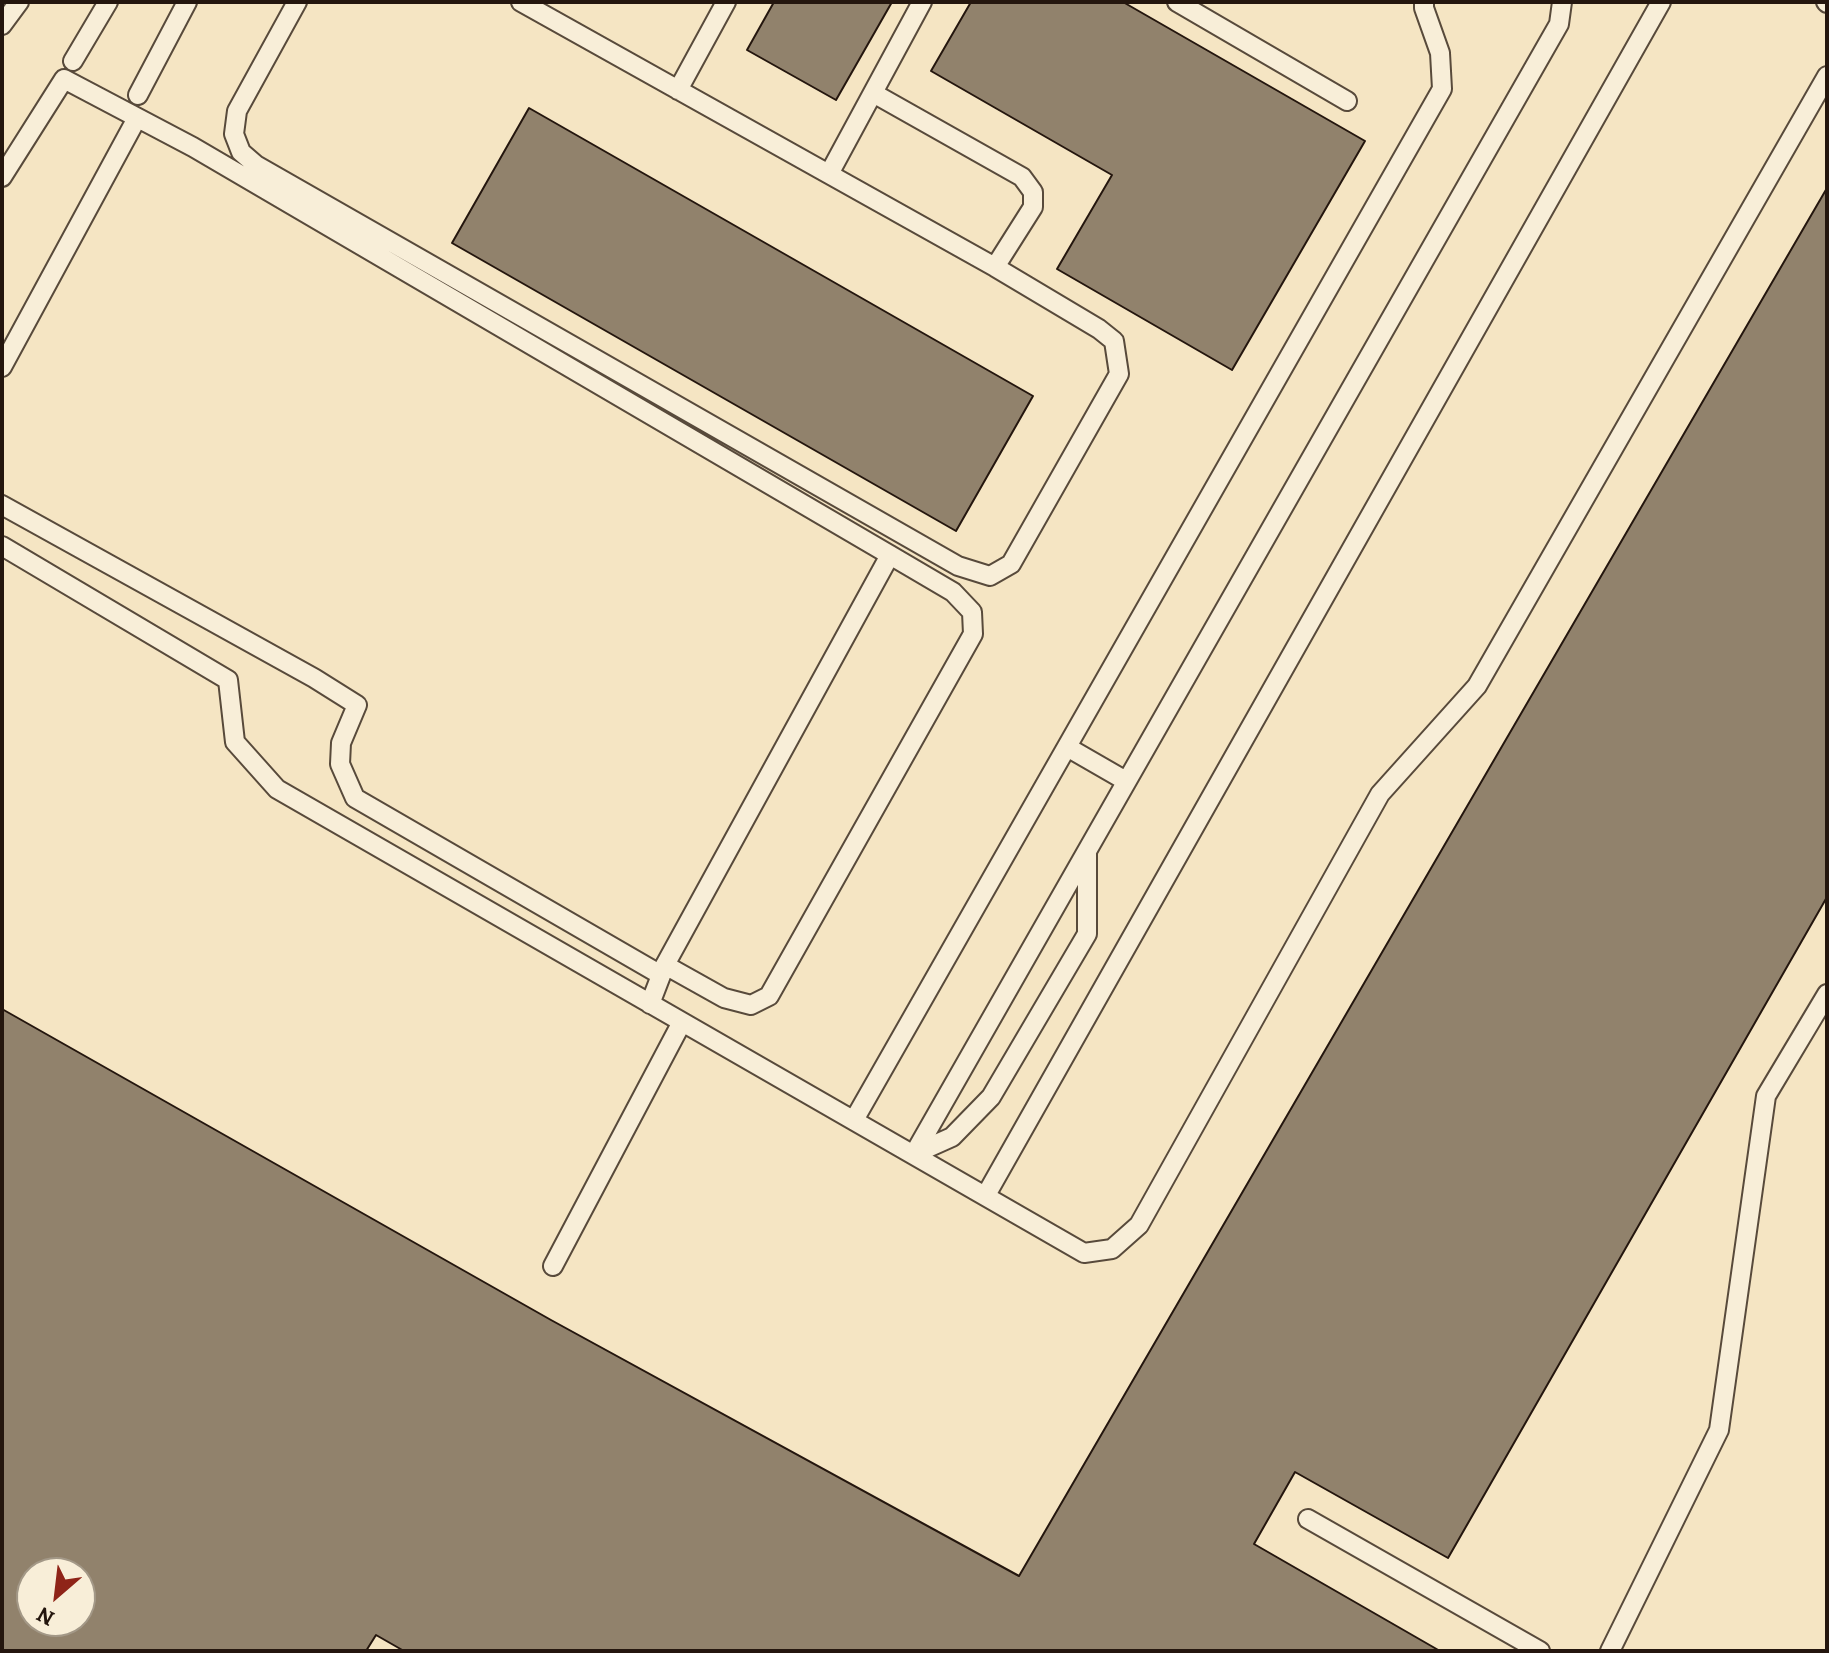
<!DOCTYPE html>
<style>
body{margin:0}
#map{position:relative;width:1829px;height:1653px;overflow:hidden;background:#f5e5c3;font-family:Alegreya,serif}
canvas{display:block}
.frame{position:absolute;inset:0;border:4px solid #24160e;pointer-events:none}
.north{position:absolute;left:16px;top:1557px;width:80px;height:80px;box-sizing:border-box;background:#f8eed8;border:2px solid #a39887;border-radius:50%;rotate:208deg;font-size:22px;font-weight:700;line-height:32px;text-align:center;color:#24160e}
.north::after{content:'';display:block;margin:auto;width:28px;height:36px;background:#8f2418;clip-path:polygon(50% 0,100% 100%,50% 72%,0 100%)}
</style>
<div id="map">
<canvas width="1829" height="1653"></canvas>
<div class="frame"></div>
<div class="north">N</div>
</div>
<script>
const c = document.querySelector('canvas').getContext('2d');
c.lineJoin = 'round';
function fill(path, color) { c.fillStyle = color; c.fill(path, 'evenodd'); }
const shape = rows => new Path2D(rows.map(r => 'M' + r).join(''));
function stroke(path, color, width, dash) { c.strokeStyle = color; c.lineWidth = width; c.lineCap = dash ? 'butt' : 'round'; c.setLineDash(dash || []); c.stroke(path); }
const building = shape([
 [774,2,892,2,836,100,747,50,774,2],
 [971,2,1123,2,1365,141,1232,370,1057,269,1112,175,931,71,971,2],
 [529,108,1033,396,956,531,452,243,529,108],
 [1827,188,1827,897,1448,1558,1295,1472,1254,1544,1440,1651,404,1651,376,1635,366,1651,2,1651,2,1009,551,1320,1019,1576,1827,188],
 [32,1573,80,1573,80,1621,32,1621,32,1573]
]);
const lane = shape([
 [297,2,237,111,234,134,241,152,256,165,958,566,990,576,1011,564,1119,374,1114,341,1099,329,995,267,521,2],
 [1177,2,1347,101],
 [1826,2,1827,3],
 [2,25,19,2],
 [73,61,108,2],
 [678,90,726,2],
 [873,93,1022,177,1033,192,1033,207,995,267],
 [138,95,187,2],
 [829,174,922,2],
 [2,177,64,79,193,147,890,555,953,592,972,612,973,634,769,996,751,1005,724,998,665,965],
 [2,367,137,118],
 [2,505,314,678,357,705,341,743,340,764,355,798,661,975],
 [2,546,228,680,235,742,277,789,1084,1253,1112,1249,1139,1225,1380,794,1477,686,1827,76],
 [1067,747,1126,781],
 [650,1004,665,965,890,555],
 [854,1120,1442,89,1440,53,1424,8,1424,2],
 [914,1154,1559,24,1562,2],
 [914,1154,952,1137,991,1097,1087,934,1087,851],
 [986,1195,1661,2],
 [553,1266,682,1022],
 [1308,1519,1540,1651],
 [1610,1651,1719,1430,1766,1096,1827,994]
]);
fill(building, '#91826c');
stroke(building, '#24160e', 2);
stroke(lane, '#584a3b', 22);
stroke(lane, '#f8eed8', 18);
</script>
